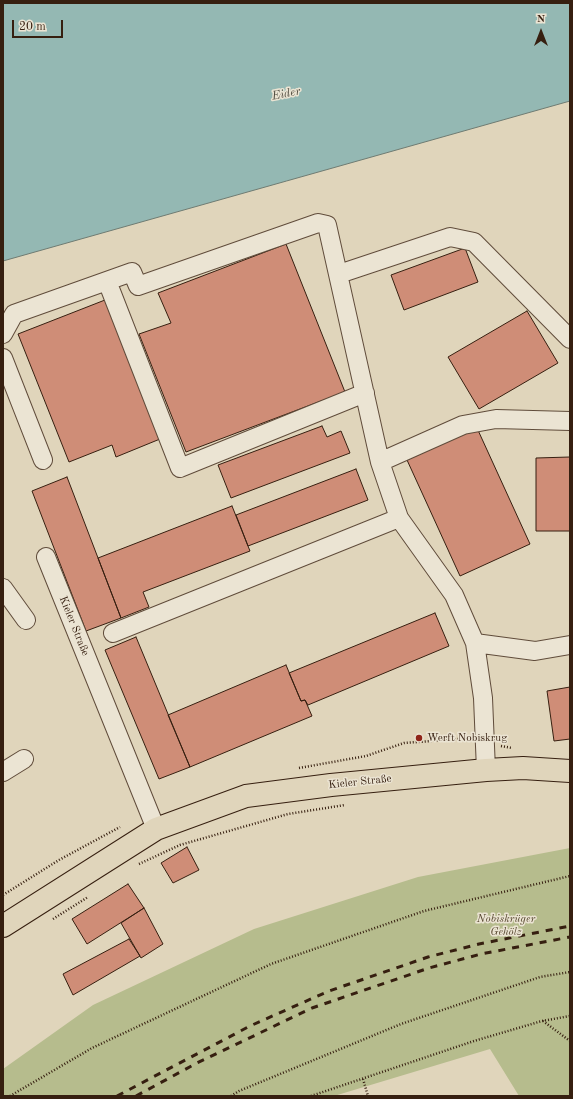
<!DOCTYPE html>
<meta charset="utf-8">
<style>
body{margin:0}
#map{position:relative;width:573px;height:1099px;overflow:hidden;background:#e0d5bb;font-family:"Old Standard TT",serif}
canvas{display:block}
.frame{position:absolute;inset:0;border:4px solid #361f10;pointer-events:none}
.north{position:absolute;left:521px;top:12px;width:40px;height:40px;-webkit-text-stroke:3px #ebe4d3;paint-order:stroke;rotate:0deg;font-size:11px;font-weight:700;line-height:16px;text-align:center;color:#361f10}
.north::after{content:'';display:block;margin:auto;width:14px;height:18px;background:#361f10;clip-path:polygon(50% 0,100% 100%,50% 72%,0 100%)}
.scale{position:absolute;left:12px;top:20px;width:51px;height:18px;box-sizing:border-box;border:2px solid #361f10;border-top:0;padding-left:5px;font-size:12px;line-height:14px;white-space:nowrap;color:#361f10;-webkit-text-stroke:3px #ebe4d3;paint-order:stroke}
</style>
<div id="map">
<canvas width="573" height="1099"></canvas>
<div class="frame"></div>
<div class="north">N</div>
<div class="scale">20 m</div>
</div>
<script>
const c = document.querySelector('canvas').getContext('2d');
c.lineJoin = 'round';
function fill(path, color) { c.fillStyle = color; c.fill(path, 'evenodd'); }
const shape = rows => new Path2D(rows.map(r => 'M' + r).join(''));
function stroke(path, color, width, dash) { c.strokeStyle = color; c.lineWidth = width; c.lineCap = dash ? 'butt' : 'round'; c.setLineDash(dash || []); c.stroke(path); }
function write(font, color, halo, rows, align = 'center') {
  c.font = font + ' "Old Standard TT",serif'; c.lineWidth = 3; c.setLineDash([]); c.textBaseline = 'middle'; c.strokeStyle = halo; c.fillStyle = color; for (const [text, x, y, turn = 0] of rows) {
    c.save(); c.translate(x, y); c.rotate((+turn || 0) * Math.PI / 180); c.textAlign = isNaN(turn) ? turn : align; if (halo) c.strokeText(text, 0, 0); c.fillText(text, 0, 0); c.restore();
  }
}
const green = shape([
 [570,848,570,1096,519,1096,490,1049,334,1096,3,1096,3,1069,93,1005,254,929,418,877]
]);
const water = shape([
 [3,3,570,3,570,101,3,261,3,3]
]);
const building = shape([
 [286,244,345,392,186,452,139,334,171,323,158,293,286,244],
 [465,248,478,282,404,310,391,275,465,248],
 [105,300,160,439,116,457,112,445,69,462,18,334,105,300],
 [527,311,558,363,479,409,448,357,527,311],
 [322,426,327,437,341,431,350,453,231,498,218,465,322,426],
 [477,428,530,544,460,576,407,460,477,428],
 [570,457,570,531,536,531,536,458,570,457],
 [356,469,368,500,248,546,236,515,356,469],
 [67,477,121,618,86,631,32,491,67,477],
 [232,506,250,551,143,592,149,607,121,618,98,558,232,506],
 [435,613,449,646,308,705,305,700,301,701,289,673,435,613],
 [136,637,190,767,159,779,105,650,136,637],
 [286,665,301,701,305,700,312,716,190,767,168,715,286,665],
 [570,687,570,739,554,741,547,691,570,687],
 [187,847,199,870,173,883,161,863,187,847],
 [128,884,144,908,87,944,72,919,128,884],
 [144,908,163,944,141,958,121,923,144,908],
 [129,939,140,956,73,995,63,974,129,939]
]);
const path = shape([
 [501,746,512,748],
 [299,768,366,756,404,743,459,739,469,740],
 [139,864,180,845,288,814,345,805],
 [3,895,59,860,120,827],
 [53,919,88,897],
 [543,1021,570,1041],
 [363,1079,368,1096],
 [10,1096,92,1048,271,964,424,911,570,876],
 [231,1096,239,1091,401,1024,540,977,570,972],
 [311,1096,474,1041,542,1021,570,1016]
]);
const minor = shape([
 [339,274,450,237,474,242,570,339],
 [107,281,180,468,365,393],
 [3,334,14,314,132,272,138,286,318,223,327,225,380,462,399,518,454,595,475,643,483,698,486,770],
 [3,358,43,460],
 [380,462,463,425,496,419,570,421],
 [46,557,156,829],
 [3,588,26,620],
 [113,633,399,518],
 [475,643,535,651,570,645],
 [3,772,24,759]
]);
const major = shape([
 [3,926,156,829,246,796,331,785,486,770,523,768,570,771]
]);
const rail = shape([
 [117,1096,250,1026,329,991,428,957,479,944,570,926],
 [136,1096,197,1063,312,1008,429,968,481,954,570,937]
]);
const markers = [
 [419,738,4,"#8f2418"]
];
const streetNames = [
 ["Kieler Straße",74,626,68],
 ["Kieler Straße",360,782,-6]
];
const poiNames = [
 ["Werft Nobiskrug",427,738]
];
const parkNames = [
 ["Nobiskrüger",506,919],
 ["Gehölz",506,932]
];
const waterNames = [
 ["Eider",286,94,-11]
];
fill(green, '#b6bc8d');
fill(water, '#94b8b3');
stroke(water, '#6e7b72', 1);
fill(building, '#cf8d77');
stroke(building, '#361f10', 1);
stroke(minor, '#604c3b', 20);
stroke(major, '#361f10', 24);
stroke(path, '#361f10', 2.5, [1, 2]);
stroke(minor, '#ebe4d3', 18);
stroke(major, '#e0d5bb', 22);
stroke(rail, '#361f10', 3, [7, 7]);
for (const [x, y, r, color] of markers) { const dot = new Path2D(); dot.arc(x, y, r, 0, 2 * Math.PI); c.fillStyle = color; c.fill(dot); stroke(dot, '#ebe4d3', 1.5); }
write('11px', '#361f10', '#ebe4d3', streetNames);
write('11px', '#361f10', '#ebe4d3', poiNames, 'left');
write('italic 11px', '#56462f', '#ebe4d3', parkNames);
write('italic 12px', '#524d41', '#ebe4d3', waterNames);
</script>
